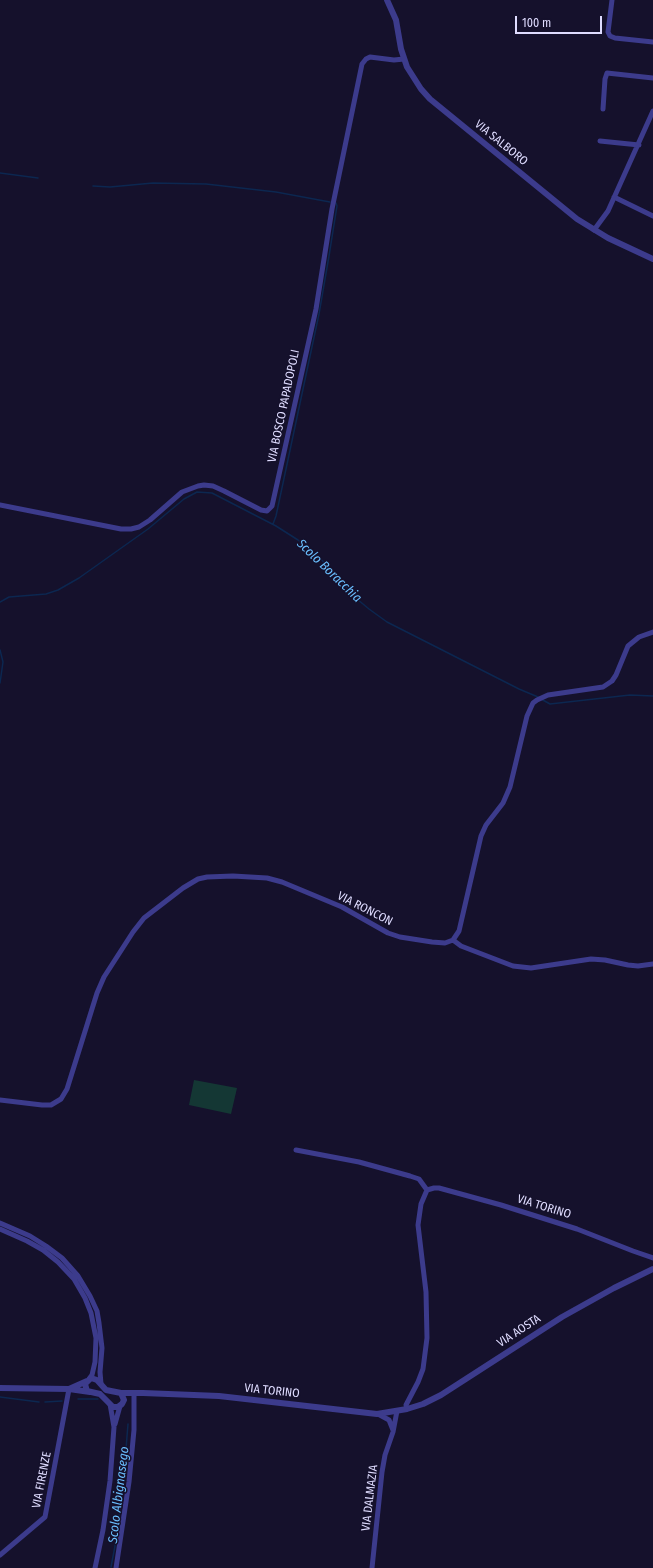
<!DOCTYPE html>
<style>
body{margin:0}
#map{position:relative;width:653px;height:1568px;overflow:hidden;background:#15112c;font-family:"Fira Sans Condensed",sans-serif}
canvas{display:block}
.scale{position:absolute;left:515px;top:16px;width:87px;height:18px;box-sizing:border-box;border:2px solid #dfdcff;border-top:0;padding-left:5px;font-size:12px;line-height:14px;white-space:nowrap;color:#dfdcff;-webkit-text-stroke:3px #15112c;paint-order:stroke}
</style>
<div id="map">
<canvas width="653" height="1568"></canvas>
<div class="scale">100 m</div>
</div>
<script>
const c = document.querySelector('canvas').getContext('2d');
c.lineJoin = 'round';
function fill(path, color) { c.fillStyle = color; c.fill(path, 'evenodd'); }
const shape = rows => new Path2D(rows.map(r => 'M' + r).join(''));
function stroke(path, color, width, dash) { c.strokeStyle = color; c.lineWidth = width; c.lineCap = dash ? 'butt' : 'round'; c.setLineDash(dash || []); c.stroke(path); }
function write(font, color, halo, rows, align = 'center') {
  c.font = font + ' "Fira Sans Condensed",sans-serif'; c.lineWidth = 3; c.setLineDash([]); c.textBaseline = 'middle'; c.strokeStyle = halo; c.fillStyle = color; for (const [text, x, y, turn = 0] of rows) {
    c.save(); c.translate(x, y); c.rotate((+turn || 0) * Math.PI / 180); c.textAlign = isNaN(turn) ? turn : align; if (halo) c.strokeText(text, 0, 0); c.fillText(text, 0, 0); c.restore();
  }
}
const green = shape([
 [194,1080,237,1088,231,1114,189,1105]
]);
const stream = shape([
 [0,173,38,178],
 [93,186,110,187,153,183,206,184,276,192,330,202],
 [273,524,276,516,319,314,329,256,337,206,336,203],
 [0,602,9,597,46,594,58,590,79,578,148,529,184,499,197,492,212,493,276,526,298,540,313,552,327,565,357,599,369,609,387,622,519,689,538,697],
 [0,650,3,662,0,683],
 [541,699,550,704,630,695,653,696],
 [0,1397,39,1402],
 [78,1399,98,1399],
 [45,1402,62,1401],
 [111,1567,115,1546,123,1486,128,1424]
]);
const minor = shape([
 [612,0,608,32,610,36,615,38,653,42],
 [603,109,605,79,607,73,653,78],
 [600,141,639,145],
 [614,197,653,216],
 [594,230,608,211,653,111],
 [0,505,121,529,131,529,139,527,150,520,182,492,198,486,204,485,213,486,224,491,261,510,267,511,272,506,316,309,332,209,362,64,366,59,370,57,394,60,404,59],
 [453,940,461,946,513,966,531,968,591,959,605,960,628,965,638,966,653,964],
 [0,1100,42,1105,51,1105,61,1099,67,1089,97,993,104,977,133,932,144,918,183,888,198,879,207,877,233,876,267,878,282,882,342,907,388,933,400,937,432,942,445,943,453,940,459,931,481,836,486,825,503,803,510,787,527,716,533,703,537,700,548,695,603,687,612,681,616,675,628,646,639,637,653,632],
 [296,1150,359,1162,410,1176,419,1179,427,1190],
 [0,1223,30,1236,46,1246,62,1258,78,1276,90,1296,97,1311,99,1323,102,1348,100,1372,101,1384],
 [0,1229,27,1241,43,1250,58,1262,74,1279,85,1298,91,1313,96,1338,95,1362,92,1375,89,1379],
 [407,1409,406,1405,418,1382,423,1369,427,1338,426,1292,418,1225,421,1204,427,1190,434,1188,439,1188,501,1205,577,1229,633,1251,653,1258],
 [378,1414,389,1420,393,1430],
 [115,1424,120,1406],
 [0,1555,45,1517,69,1389],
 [95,1568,103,1530,110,1481,114,1427,110,1404],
 [116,1568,129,1482,134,1430,134,1396],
 [372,1568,382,1472,385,1455,393,1432,397,1411]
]);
const tertiary = shape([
 [387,0,396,20,401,49,407,67,421,89,430,99,577,219,608,238,653,259],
 [91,1378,97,1380,106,1390,121,1393,124,1400,122,1404,118,1407,113,1407,100,1394,87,1391,85,1384,91,1378],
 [0,1388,69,1389,90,1392],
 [69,1389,87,1381],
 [121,1393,143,1393,219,1396,377,1414,407,1409,423,1404,441,1395,562,1317,614,1288,653,1269]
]);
const streetNames = [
 ["VIA SALBORO",501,143,39],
 ["VIA BOSCO PAPADOPOLI",284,406,-78],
 ["VIA RONCON",365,909,27],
 ["VIA TORINO",544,1207,17],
 ["VIA AOSTA",519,1331,-33],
 ["VIA TORINO",272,1391,6],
 ["VIA FIRENZE",42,1480,-79],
 ["VIA DALMAZIA",370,1498,-83]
];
const waterNames = [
 ["Scolo Boracchia",329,571,44],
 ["Scolo Albignasego",119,1495,-83]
];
fill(green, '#143734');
stroke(stream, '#0c2750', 1.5);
stroke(minor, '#3c3b8c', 5);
stroke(tertiary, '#3c3b8c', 6);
write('12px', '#dfdcff', '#15112c', streetNames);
write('italic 13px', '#6abfff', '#15112c', waterNames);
</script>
